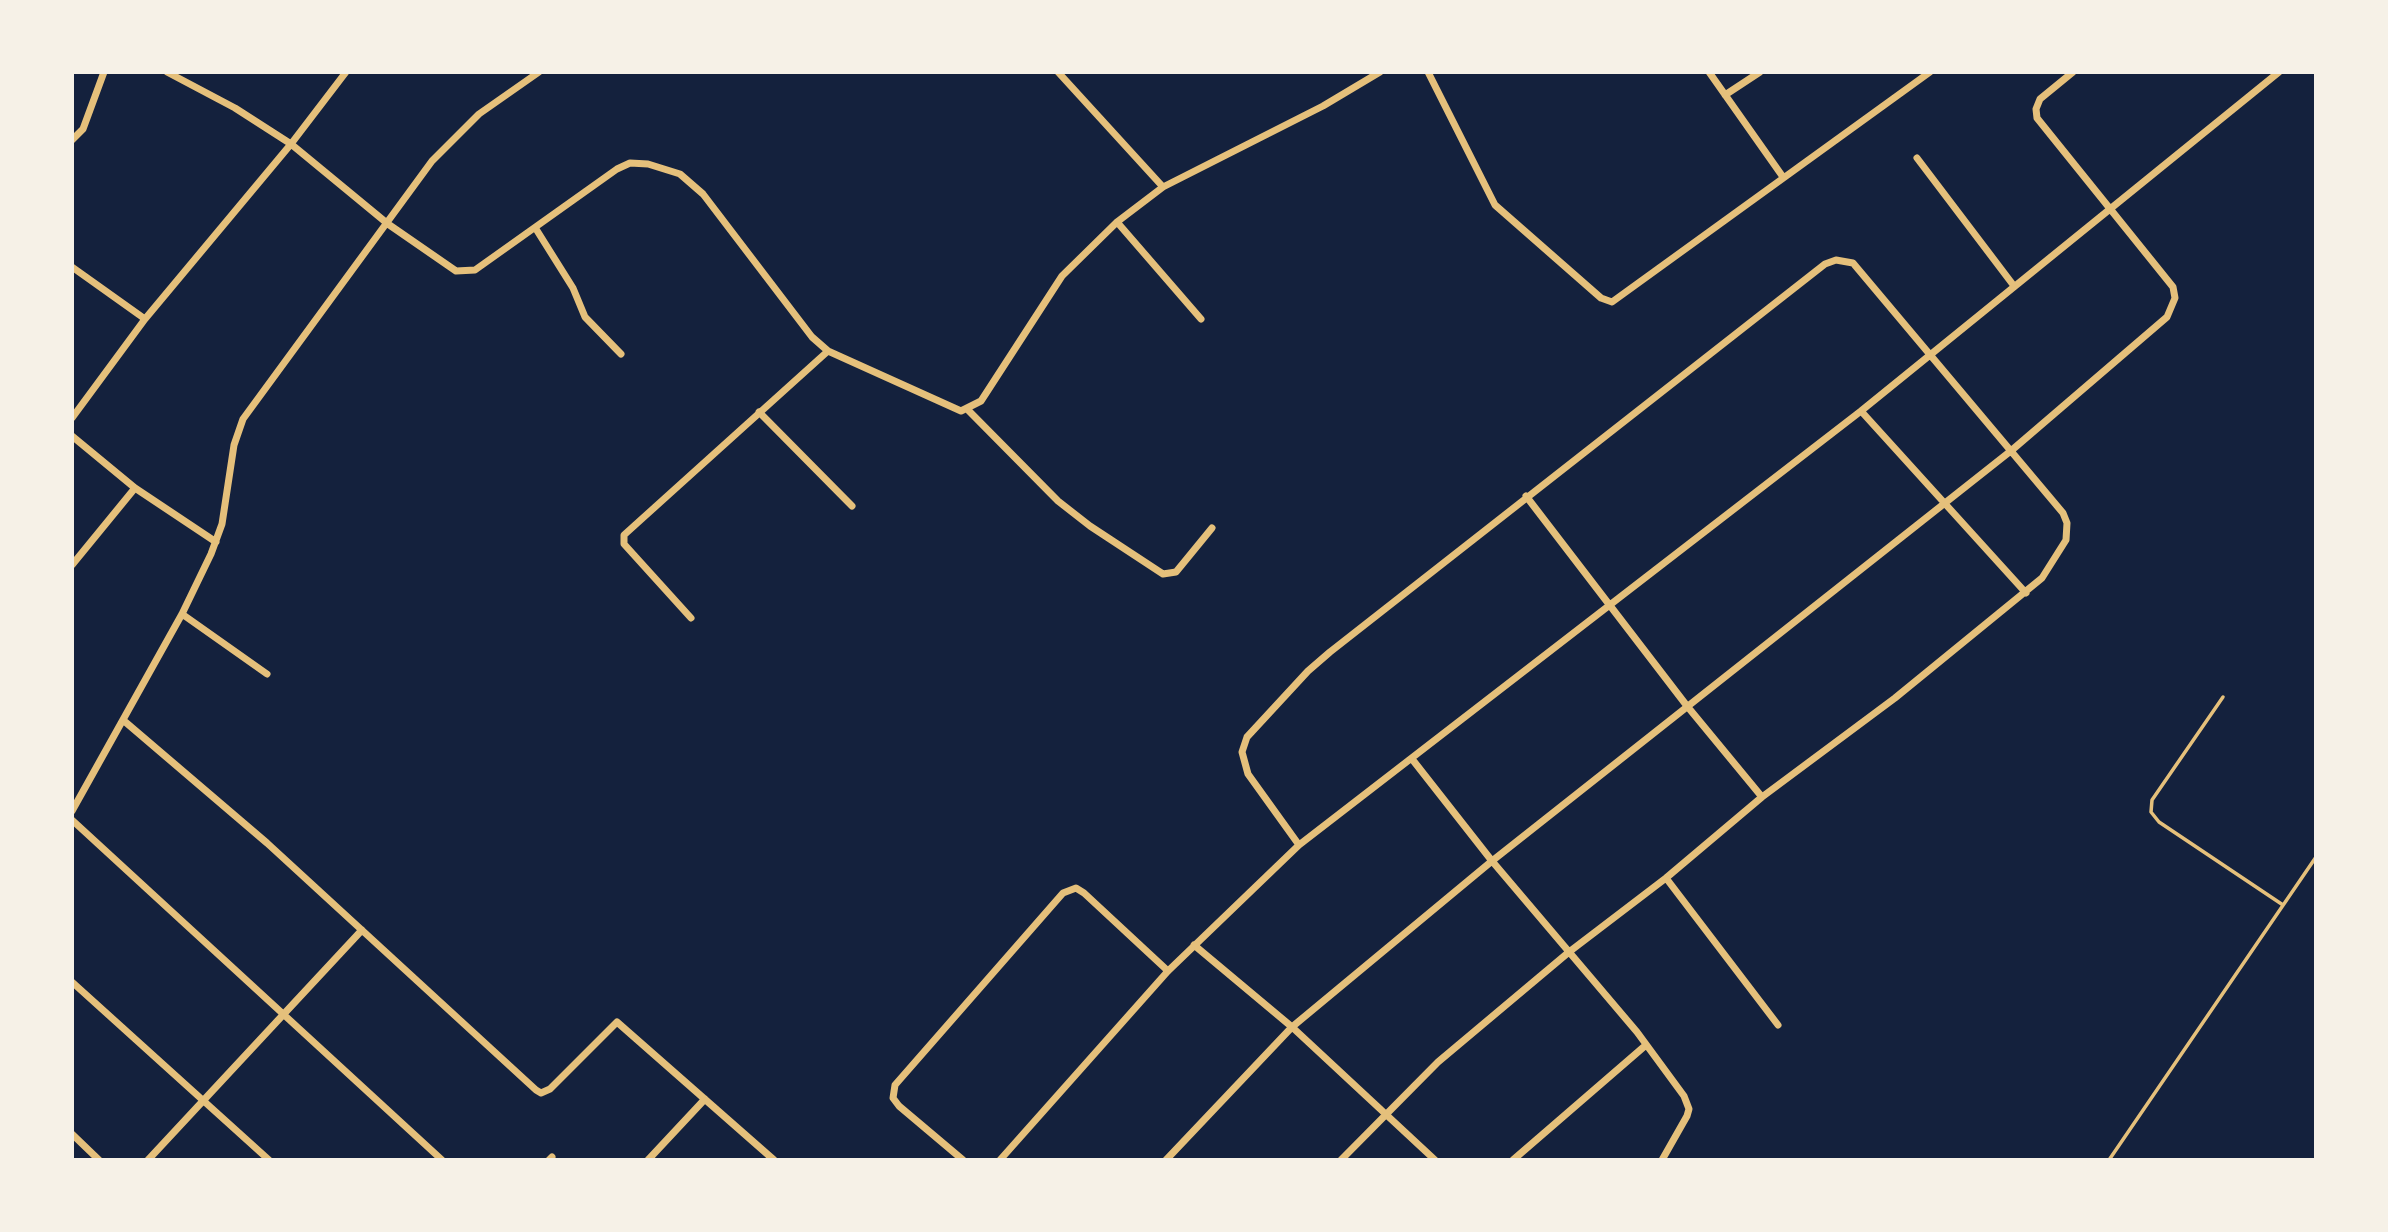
<!DOCTYPE html>
<style>
body{margin:0}
#map{position:relative;width:2388px;height:1232px;overflow:hidden;background:#14213d;font-family:Raleway,sans-serif}
canvas{display:block}
.frame{position:absolute;inset:0;border:74px solid #f6f1e7;pointer-events:none}
</style>
<div id="map">
<canvas width="2388" height="1232"></canvas>
<div class="frame"></div>
</div>
<script>
const c = document.querySelector('canvas').getContext('2d');
c.lineJoin = 'round';
const shape = rows => new Path2D(rows.map(r => 'M' + r).join(''));
function stroke(path, color, width, dash) { c.strokeStyle = color; c.lineWidth = width; c.lineCap = dash ? 'butt' : 'round'; c.setLineDash(dash || []); c.stroke(path); }
const path = shape([
 [2223,697,2152,800,2151,812,2159,822,2283,905],
 [2109,1160,2316,857]
]);
const minor = shape([
 [167,72,235,108,291,144,388,224,456,271,475,270,617,169,630,163,648,164,680,174,703,194,812,337,828,351,961,411,981,401,1062,276,1117,222,1163,187,1323,106,1380,72],
 [1058,72,1163,187],
 [1428,72,1495,205,1601,298,1612,302,1930,72],
 [1709,72,1783,177],
 [1725,95,1760,72],
 [72,140,83,129,104,72],
 [1917,158,2014,286],
 [1117,222,1201,319],
 [536,229,573,288,585,317,621,354],
 [72,267,145,319],
 [968,410,1058,501,1090,526,1163,574,1176,572,1212,528],
 [1861,411,2026,593],
 [759,412,852,506],
 [72,418,145,319,291,144,346,72],
 [72,436,135,488,216,542],
 [1526,496,1687,706,1762,797],
 [72,565,135,488],
 [182,614,267,674],
 [691,618,624,544,624,535,828,351],
 [123,720,267,843,536,1090,541,1093,550,1089,617,1022,774,1160],
 [1412,759,1492,861,1637,1032,1684,1096,1689,1109,1687,1116,1662,1160],
 [72,811,182,614,211,554,222,524,234,445,243,419,432,161,479,114,539,72],
 [72,820,442,1160],
 [1299,845,1248,774,1242,752,1247,737,1308,671,1330,652,1825,264,1836,260,1853,263,2063,513,2067,523,2066,540,2042,578,1895,698,1762,797,1666,878,1569,952,1438,1062,1341,1160],
 [1666,878,1778,1025],
 [1194,945,1292,1027,1435,1160],
 [72,982,269,1160],
 [72,1134,99,1160],
 [148,1160,362,930],
 [549,1160,552,1157],
 [648,1160,705,1099],
 [963,1160,899,1106,893,1098,895,1085,1063,893,1076,888,1084,893,1168,971],
 [1000,1160,1168,971,1299,845,1861,411,2279,72],
 [1166,1160,1292,1027,1492,861,2012,450,2167,317,2175,298,2173,287,2037,118,2036,109,2040,99,2073,72],
 [1513,1160,1646,1045]
]);
stroke(path, '#e5c07b', 3.5);
stroke(minor, '#e5c07b', 7);
</script>
